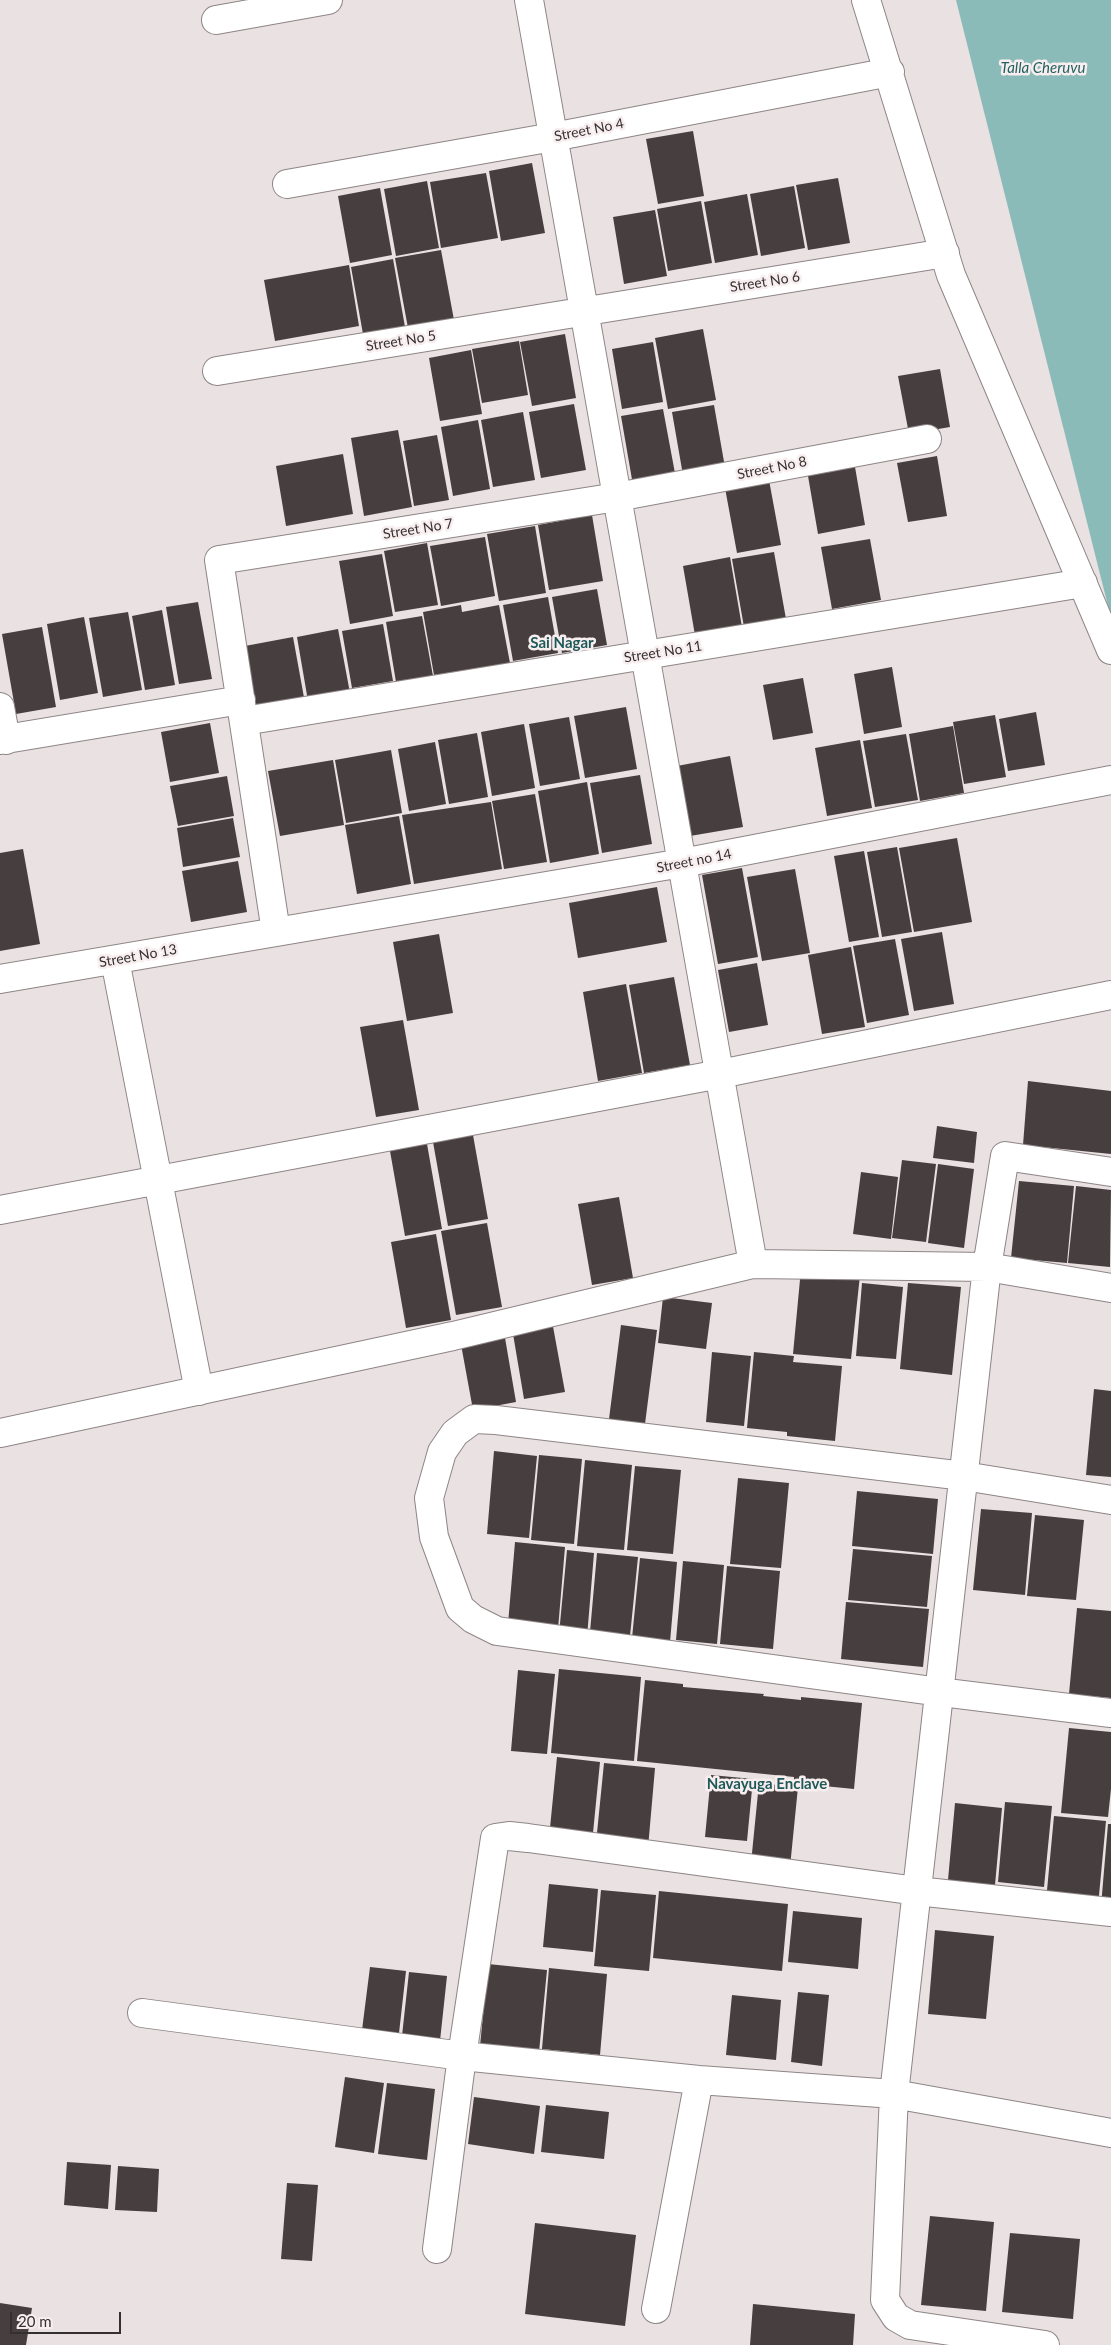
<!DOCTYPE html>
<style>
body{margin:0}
#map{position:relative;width:1111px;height:2345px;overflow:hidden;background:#eae1e2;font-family:Lato,sans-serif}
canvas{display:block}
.scale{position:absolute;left:10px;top:2312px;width:111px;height:22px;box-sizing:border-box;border:2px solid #343031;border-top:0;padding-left:6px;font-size:15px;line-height:18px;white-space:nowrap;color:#343031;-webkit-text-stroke:4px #f8eeef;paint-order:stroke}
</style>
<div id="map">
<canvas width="1111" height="2345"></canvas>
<div class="scale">20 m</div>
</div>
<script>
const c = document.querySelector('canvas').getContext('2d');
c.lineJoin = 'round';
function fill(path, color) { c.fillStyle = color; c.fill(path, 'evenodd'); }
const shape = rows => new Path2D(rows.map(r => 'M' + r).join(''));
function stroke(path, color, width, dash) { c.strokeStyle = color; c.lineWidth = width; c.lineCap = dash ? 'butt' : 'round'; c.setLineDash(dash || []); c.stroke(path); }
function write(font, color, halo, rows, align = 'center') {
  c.font = font + ' Lato,sans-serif'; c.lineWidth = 5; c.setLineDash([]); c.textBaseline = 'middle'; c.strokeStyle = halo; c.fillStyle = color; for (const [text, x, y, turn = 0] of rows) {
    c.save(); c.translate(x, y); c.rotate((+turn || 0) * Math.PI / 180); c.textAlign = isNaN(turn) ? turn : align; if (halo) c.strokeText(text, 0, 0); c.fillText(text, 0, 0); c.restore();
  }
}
const water = shape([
 [956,0,1111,0,1111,618]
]);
const building = shape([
 [693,131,704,196,658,204,646,139],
 [532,163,545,233,501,241,489,171],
 [486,173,498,238,441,248,430,182],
 [838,178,850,243,808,250,796,185],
 [427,181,439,248,396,256,384,189],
 [794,186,805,248,761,256,750,194],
 [380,188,392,255,350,263,338,196],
 [747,194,758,255,715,263,704,202],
 [701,201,712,263,668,271,657,209],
 [655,210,667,276,624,284,613,217],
 [441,250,454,320,408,328,395,258],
 [393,259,405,327,363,334,351,267],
 [349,265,359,326,275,341,264,280],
 [703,329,716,400,668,409,655,338],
 [565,334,576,398,532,406,520,342],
 [519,341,528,395,482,403,472,349],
 [653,342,663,402,622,409,612,349],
 [471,350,482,414,440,421,429,358],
 [940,369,950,427,909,434,898,376],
 [574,404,586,470,541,478,529,412],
 [714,405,726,473,684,481,672,412],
 [663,409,677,484,634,491,621,416],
 [523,412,535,480,493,487,481,420],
 [478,420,490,489,453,496,441,427],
 [398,430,412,507,364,516,351,438],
 [437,435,449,500,414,506,403,441],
 [343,454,353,514,286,526,276,466],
 [937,456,947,516,908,522,897,463],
 [855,467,865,525,818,534,808,476],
 [769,480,781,545,737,553,725,488],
 [592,515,603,581,549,590,538,525],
 [535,526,546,593,499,601,487,534],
 [485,537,495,596,441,606,430,546],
 [870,539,881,600,832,609,821,547],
 [427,543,438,605,395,612,384,551],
 [774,552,786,619,744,627,732,559],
 [382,554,393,616,350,624,339,561],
 [730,557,743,633,696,641,683,566],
 [597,589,607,645,562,653,552,597],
 [548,597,558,653,513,661,503,605],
 [198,602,212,679,179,684,166,607],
 [461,605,462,612,499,605,510,663,434,675,423,612],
 [162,610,175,685,145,690,132,616],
 [128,612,142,690,103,697,89,618],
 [422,616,433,676,396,682,386,622],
 [84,617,98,693,60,700,47,624],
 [383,624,393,681,352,688,342,631],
 [42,627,56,707,16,714,2,634],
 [338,629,350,693,308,701,297,637],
 [293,637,305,703,256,712,245,646],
 [892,667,902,727,864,734,854,674],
 [803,678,813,733,773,740,763,685],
 [626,707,637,769,585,778,574,716],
 [1036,712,1045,765,1008,771,999,719],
 [995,715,1006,777,964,784,953,722],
 [569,717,580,779,540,786,529,724],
 [210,723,219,773,170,782,161,732],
 [524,724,535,788,492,796,481,732],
 [953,726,964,793,920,801,909,734],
 [477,733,488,797,449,804,438,740],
 [906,734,918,800,875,807,863,741],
 [860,740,872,808,827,816,815,748],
 [435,742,446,804,409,811,398,749],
 [391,750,402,813,346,823,335,760],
 [730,756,743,827,690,836,677,766],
 [333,760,344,825,280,836,268,771],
 [640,775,652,844,602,853,590,783],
 [227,776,234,816,178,826,170,786],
 [587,782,599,854,550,863,538,791],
 [535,794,547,862,504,869,492,801],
 [491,802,502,869,414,884,402,815],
 [399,816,411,884,357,894,345,825],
 [233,818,240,857,183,867,177,828],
 [957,838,972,922,914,932,899,848],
 [897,847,912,932,882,937,867,852],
 [23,849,40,944,0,951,0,853],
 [864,851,879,937,849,942,834,856],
 [238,861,247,912,191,922,182,871],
 [742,868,758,957,718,964,702,875],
 [795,869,810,953,762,961,747,877],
 [657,887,667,942,578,958,569,903],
 [942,932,954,1004,914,1011,901,939],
 [439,934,453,1013,407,1021,393,942],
 [895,939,909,1015,867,1023,853,946],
 [851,947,865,1027,822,1034,808,955],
 [757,963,768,1025,729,1032,718,970],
 [674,977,690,1065,644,1073,629,985],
 [626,984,642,1073,598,1081,583,992],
 [403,1020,419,1110,376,1117,360,1027],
 [1028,1081,1111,1091,1111,1154,1023,1145],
 [937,1126,977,1132,974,1163,933,1158],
 [473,1135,488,1219,448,1226,433,1142],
 [427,1144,442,1229,405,1236,390,1151],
 [902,1160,936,1164,926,1242,892,1238],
 [938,1164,974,1169,964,1248,928,1243],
 [861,1172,898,1177,891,1239,853,1234],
 [1019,1181,1074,1186,1067,1263,1011,1258],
 [1076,1186,1111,1190,1110,1267,1068,1263],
 [619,1197,633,1278,592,1285,578,1204],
 [487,1223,502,1307,456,1315,441,1231],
 [436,1234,451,1320,406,1328,391,1242],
 [801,1269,860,1275,851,1359,793,1354],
 [862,1283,903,1287,896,1359,856,1356],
 [908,1283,961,1287,952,1375,900,1369],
 [663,1297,712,1303,706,1349,658,1343],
 [552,1321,565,1392,524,1399,512,1328],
 [621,1325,657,1330,645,1424,609,1419],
 [504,1332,516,1402,473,1410,460,1339],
 [712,1352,751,1356,744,1426,706,1422],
 [754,1352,794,1356,793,1362,842,1366,835,1441,787,1436,787,1432,747,1428],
 [1094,1389,1111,1391,1111,1477,1086,1475],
 [494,1451,537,1456,529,1538,487,1534],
 [539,1455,582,1459,574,1544,531,1540],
 [585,1460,632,1465,624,1550,577,1546],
 [635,1466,681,1470,673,1554,627,1550],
 [738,1478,789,1483,781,1568,730,1564],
 [857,1491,938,1499,933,1554,852,1546],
 [981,1509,1032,1513,1025,1595,973,1590],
 [1035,1515,1084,1520,1076,1600,1027,1596],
 [515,1542,565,1547,558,1629,508,1624],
 [853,1549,932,1556,927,1607,848,1600],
 [567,1550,594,1553,587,1637,559,1634],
 [597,1553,638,1557,630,1636,590,1632],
 [640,1558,677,1562,670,1642,632,1638],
 [683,1561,724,1565,717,1644,676,1640],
 [727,1566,780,1571,773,1649,720,1644],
 [846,1602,929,1609,923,1667,841,1659],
 [1077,1608,1111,1611,1111,1698,1069,1694],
 [559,1669,641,1677,634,1761,551,1753],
 [518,1670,555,1674,547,1754,511,1751],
 [645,1680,683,1684,683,1687,764,1694,763,1696,801,1700,801,1697,862,1703,854,1789,794,1783,794,1777,637,1761],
 [1069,1728,1111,1732,1111,1789,1108,1817,1061,1813],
 [557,1757,600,1762,592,1843,549,1838],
 [604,1763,655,1768,648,1848,596,1843],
 [711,1775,753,1779,747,1841,705,1837],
 [759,1783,798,1787,790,1867,751,1863],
 [1005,1802,1052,1806,1044,1887,998,1882],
 [955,1803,1002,1808,995,1885,948,1880],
 [1054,1816,1106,1821,1098,1906,1046,1901],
 [1108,1824,1111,1824,1111,1907,1101,1906],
 [549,1884,598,1889,593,1952,543,1947],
 [601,1890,656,1895,649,1971,594,1966],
 [659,1891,788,1904,782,1971,653,1958],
 [793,1911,862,1918,858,1969,788,1962],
 [935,1930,994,1936,986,2019,928,2014],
 [488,1964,547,1970,539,2052,480,2046],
 [370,1967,406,1971,398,2042,361,2038],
 [549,1968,607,1974,600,2055,542,2049],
 [409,1972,447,1976,439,2050,401,2045],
 [798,1992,829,1995,822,2066,791,2062],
 [732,1995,781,2000,776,2060,726,2055],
 [345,2077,384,2083,374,2153,335,2147],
 [387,2083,435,2089,427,2160,378,2154],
 [474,2097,540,2106,534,2154,468,2144],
 [546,2105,609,2112,604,2159,541,2152],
 [67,2162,111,2165,108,2209,64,2205],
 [118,2166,159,2169,157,2212,115,2210],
 [287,2183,318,2185,312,2261,281,2259],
 [930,2216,994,2222,986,2311,921,2305],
 [535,2223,636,2235,625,2326,525,2314],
 [1010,2233,1080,2239,1073,2319,1002,2312],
 [0,2303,32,2308,26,2345,0,2345],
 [753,2304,855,2314,853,2345,750,2345]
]);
const minor = shape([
 [529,0,753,1264],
 [866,0,951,275,1111,650],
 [216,20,328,0],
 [287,184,553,137,890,72],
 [217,371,945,253],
 [0,707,6,740],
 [244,721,1083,583],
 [0,740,241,700],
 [276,932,219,560,617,497,927,439],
 [115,960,199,1391],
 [0,979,682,863,1111,780],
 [1111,1172,1005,1156,987,1267,894,2094,1111,2133],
 [0,1210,720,1074,1111,995],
 [0,1433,453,1336,753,1264,987,1267,1111,1288],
 [1111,1500,964,1476,496,1420,474,1419,455,1433,442,1452,429,1498,434,1537,460,1608,473,1619,497,1631,940,1692,1111,1713],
 [142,2013,462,2056,699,2080,894,2094,885,2300,896,2317,910,2325,1045,2345],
 [437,2249,462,2056,495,1838,509,1836,528,1838,917,1891,1111,1912],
 [656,2309,699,2080]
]);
const streetNames = [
 ["Street No 4",589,130,-11],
 ["Street No 6",765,282,-9],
 ["Street No 5",401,341,-9],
 ["Street No 8",772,468,-11],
 ["Street No 7",418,529,-9],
 ["Street No 11",663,652,-9],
 ["Street no 14",694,861,-11],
 ["Street No 13",138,956,-10]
];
const waterNames = [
 ["Talla Cheruvu",1043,68]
];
const neighbourhoodNames = [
 ["Sai Nagar",562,643],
 ["Navayuga Enclave",767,1784]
];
fill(water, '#8bbbb9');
fill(building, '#463e3f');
stroke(minor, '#8e8586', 30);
stroke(minor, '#fff', 28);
write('14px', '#343031', '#f8eeef', streetNames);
write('italic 15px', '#216260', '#f8eeef', waterNames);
write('bold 15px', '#1e5958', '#f8eeef', neighbourhoodNames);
</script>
